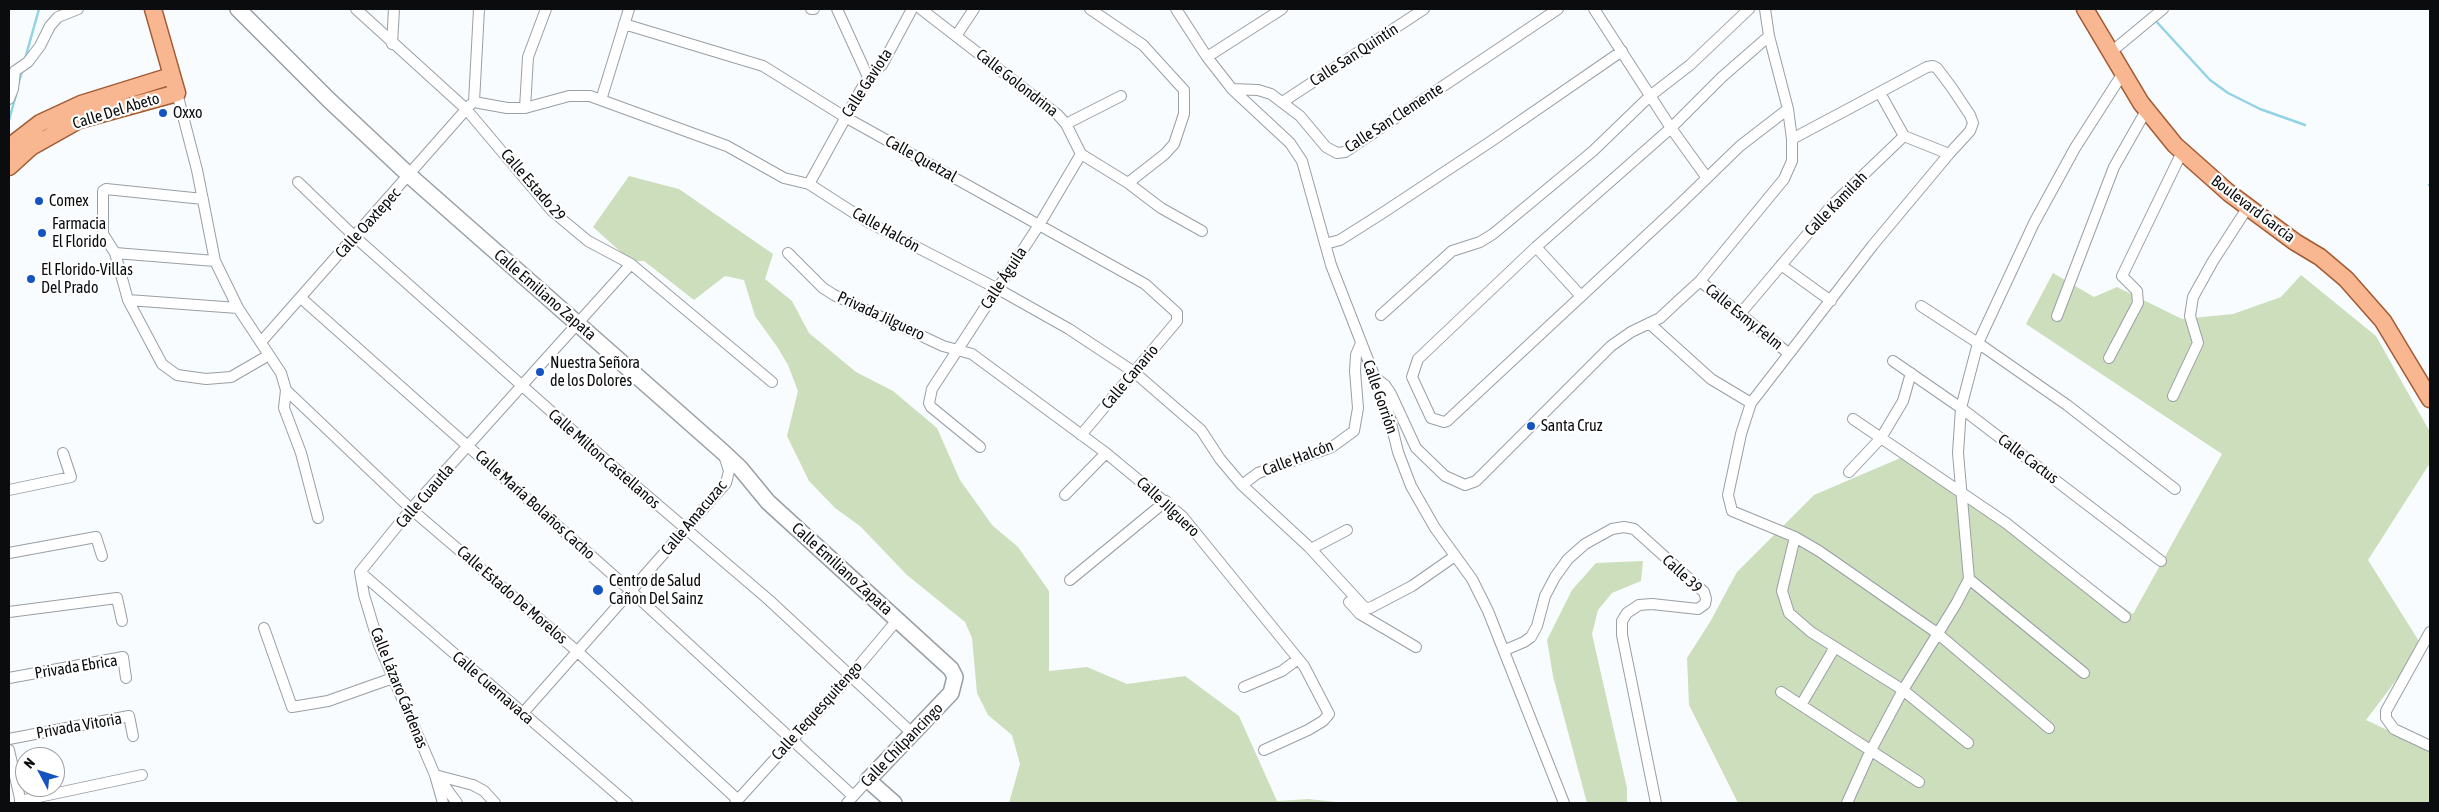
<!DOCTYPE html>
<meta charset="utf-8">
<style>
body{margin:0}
#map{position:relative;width:2439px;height:812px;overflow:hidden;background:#f8fcfe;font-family:"Asap Condensed",sans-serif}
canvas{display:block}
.frame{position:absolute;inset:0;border:10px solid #0a0c0e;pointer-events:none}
.north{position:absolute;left:15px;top:747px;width:50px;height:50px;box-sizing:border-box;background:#fff;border:1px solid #9d9e9f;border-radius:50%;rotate:310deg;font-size:14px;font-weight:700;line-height:20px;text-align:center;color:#0a0c0e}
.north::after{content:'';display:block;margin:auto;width:18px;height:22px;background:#1554c0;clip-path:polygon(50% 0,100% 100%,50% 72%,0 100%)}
</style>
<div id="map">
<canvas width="2439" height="812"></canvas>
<div class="frame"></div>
<div class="north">N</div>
</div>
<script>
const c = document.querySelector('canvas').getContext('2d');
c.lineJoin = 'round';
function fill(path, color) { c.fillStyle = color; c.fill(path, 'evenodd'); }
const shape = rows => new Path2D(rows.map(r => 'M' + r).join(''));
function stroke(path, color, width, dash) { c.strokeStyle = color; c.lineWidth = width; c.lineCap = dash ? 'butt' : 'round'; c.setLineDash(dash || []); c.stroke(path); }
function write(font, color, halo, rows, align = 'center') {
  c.font = font + ' "Asap Condensed",sans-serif'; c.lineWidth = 4.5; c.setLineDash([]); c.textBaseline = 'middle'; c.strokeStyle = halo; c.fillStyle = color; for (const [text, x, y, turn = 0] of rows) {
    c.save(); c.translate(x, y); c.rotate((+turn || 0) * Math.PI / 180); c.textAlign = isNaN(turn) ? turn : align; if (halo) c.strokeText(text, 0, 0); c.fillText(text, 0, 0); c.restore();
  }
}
const green = shape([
 [629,176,679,189,773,254,765,279,792,301,809,333,856,372,893,391,937,428,960,480,992,525,1018,547,1049,591,1049,671,1087,667,1127,684,1185,676,1239,716,1277,801,1308,799,1346,803,1009,803,1020,764,1012,735,988,715,977,693,972,638,965,622,907,575,860,526,835,508,809,481,787,436,798,391,788,365,778,348,755,316,744,280,725,276,694,300,644,261,631,261,593,227],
 [2053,273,2094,297,2117,287,2182,319,2233,314,2281,297,2301,275,2376,336,2430,432,2430,463,2368,560,2422,646,2366,720,2430,750,2430,803,1738,803,1689,705,1687,658,1710,622,1737,572,1814,495,1905,456,1936,473,2133,614,2222,454,2026,324],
 [1643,561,1641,581,1612,593,1598,610,1592,634,1627,788,1627,803,1587,803,1553,676,1547,640,1572,590,1596,563]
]);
const stream = shape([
 [2154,19,2210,80,2228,93,2260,109,2305,125],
 [25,59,39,9],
 [18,85,22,71],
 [9,120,16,95],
 [2429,185,2430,185]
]);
const street = shape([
 [356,9,466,109,552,211,588,241,631,264,772,382],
 [811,9,814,9],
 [837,9,868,77],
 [921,9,1058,115,1066,124,1081,154,1128,183,1161,208,1202,231],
 [1090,9,1143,45,1184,90,1184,114,1174,144,1165,154,1128,183],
 [1176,9,1207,57,1232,89,1290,143,1302,161,1331,265,1388,411,1398,452,1411,486,1435,528,1472,579,1488,611,1564,803],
 [1594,9,1671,128,1707,178],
 [624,24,763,66,845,117,1145,284,1177,313,1177,321,1081,435],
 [956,36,974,9],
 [1769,36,1722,77,1671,128,1536,247,1418,359,1412,377,1431,418,1444,422,1447,421,1676,208,1740,146,1788,109],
 [392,44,394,9],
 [2111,52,2163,9],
 [1207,57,1282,9],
 [15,71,28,62,40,46,50,26,58,17,78,9],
 [1232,89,1258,90,1271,94,1300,116,1326,147,1337,153,1345,152,1558,9],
 [177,93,197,170,215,261,238,308,281,373,286,390,284,408,301,453,318,518],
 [1880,93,1904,136],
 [9,99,13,89,15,71],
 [601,100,629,9],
 [1284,101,1424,9],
 [474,102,507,108,525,108,569,96,590,96,727,146,784,178,809,184,868,222,998,289,1069,329,1134,372,1201,430,1220,459,1242,485,1309,547,1364,607,1370,608,1412,586,1455,556],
 [474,102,479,9],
 [525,108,528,57,546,9],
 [1066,124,1121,96],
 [1904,136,1949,154],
 [1792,139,1927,67,1933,66,1937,68,1952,88,1970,115,1973,123,1970,131,1949,154,1873,245,1751,403,1741,434,1728,495,1732,511,1795,537,1819,551,1937,633,2049,728],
 [298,182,355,237,609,463,769,600,912,733],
 [809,184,868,77,882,65,912,9],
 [203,199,106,189,103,191,103,234,115,253,128,300,162,364,177,375,206,379,231,377,269,355],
 [1325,244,1340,240,1381,214,1490,142,1622,51],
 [1536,247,1580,295],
 [115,253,215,261],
 [788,253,823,288,834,295,943,346,972,354,1106,453,1182,516,1304,666,1329,714,1323,721,1308,730,1264,750],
 [1781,265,1831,301],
 [1700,281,1788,353],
 [301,298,631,591,853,796],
 [128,300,238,308],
 [1921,306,1978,343,2067,405,2175,489],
 [1740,314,1832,205,1904,136],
 [1381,315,1452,251,1480,242,1493,234,1593,151,1650,96,1690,65,1749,9],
 [2057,316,2114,167,2147,109],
 [1649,323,1711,379,1751,403],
 [261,342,470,105],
 [2109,358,2138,303,2137,291,2122,276,2182,152],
 [1893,361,1961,408,2161,561],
 [1377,379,1385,385,1391,394,1416,448,1445,476,1465,485,1476,481,1611,346,1631,332,1660,318,1676,303,1700,281,1784,179,1792,161,1792,139,1788,109,1769,36,1765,9],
 [286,390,411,509,578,652,738,800],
 [2173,396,2198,343,2190,316,2193,297,2213,261,2248,207],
 [1853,419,1881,438,1903,401,1911,373],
 [980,447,931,407,929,403,932,389,1039,225,1081,154],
 [1849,472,1881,438,2006,523,2125,617],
 [1242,485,1258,473,1332,447,1354,431,1358,408,1355,371,1356,355,1361,343],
 [9,490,71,477,63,453],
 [1065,495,1106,453],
 [1795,537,1782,591,1789,613,1811,632,1903,690,1968,743],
 [1311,549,1347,530],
 [9,553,96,537,102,556],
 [360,572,411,509,631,264],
 [360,572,627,803],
 [360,572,364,595,379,645,435,775,443,803],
 [1969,579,2084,673],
 [1070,580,1166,501],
 [1349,602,1360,614,1416,647],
 [9,612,117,598,122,621],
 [264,628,292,707,328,701,393,678],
 [2430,632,2386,711,2386,718,2394,729,2430,746],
 [1505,650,1524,642,1531,637,1537,626,1545,596,1555,577,1568,559,1585,544,1612,529,1624,527,1634,529,1704,592,1706,599,1705,604,1698,609,1652,604,1639,605,1627,613,1622,621,1622,635,1656,803],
 [9,678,123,657,126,678],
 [1244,687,1282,671,1298,659],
 [1781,692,1919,782],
 [1801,705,1835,647],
 [523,713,726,483,729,471,724,455],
 [9,739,129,716,133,736],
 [9,750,21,803],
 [435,775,473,785,484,791,495,803],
 [438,777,457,803],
 [20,801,142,775],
 [735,803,851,675,898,619],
 [847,803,868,780],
 [1847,803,1870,752,1903,690,1956,604,1969,579,1958,453,1961,408,1978,343,2034,223,2075,148,2123,73]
]);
const secondary = shape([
 [238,9,328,99,410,176,723,452,740,468,768,502,951,669,955,677,951,693,868,780,894,803]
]);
const primary = shape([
 [2085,9,2141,103,2175,145,2229,193,2295,242,2320,257,2346,279,2383,321,2430,399],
 [9,147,40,123,81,104,171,76],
 [9,167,31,147,79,120,177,93,153,9]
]);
const markers = [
 [163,113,5,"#1554c0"],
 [39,201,5,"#1554c0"],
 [42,233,5,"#1554c0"],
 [31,279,5,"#1554c0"],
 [540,372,5,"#1554c0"],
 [1531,426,5,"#1554c0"],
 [598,590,6,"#1554c0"]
];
const streetNames = [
 ["Calle San Quintín",1354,55,-33],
 ["Calle Gaviota",867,83,-57],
 ["Calle Golondrina",1017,83,38],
 ["Calle Del Abeto",116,111,-17],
 ["Calle San Clemente",1394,118,-33],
 ["Calle Quetzal",921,159,29],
 ["Calle Estado 29",533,185,49],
 ["Calle Kamilah",1836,204,-46],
 ["Boulevard Garcia",2253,209,37],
 ["Calle Oaxtepec",368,223,-48],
 ["Calle Halcón",886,230,29],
 ["Calle Águila",1004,278,-57],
 ["Calle Emiliano Zapata",545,295,41],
 ["Privada Jilguero",881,316,25],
 ["Calle Esmy Felm",1744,317,39],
 ["Calle Canario",1130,377,-50],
 ["Calle Gorrión",1380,397,71],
 ["Calle Halcón",1298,458,-21],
 ["Calle Milton Castellanos",604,459,41],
 ["Calle Cactus",2028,459,37],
 ["Calle Cuautla",425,496,-49],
 ["Calle María Bolaños Cacho",535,505,42],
 ["Calle Jilguero",1168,507,43],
 ["Calle Amacuzac",694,518,-50],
 ["Calle Emiliano Zapata",842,569,42],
 ["Calle 39",1682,574,43],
 ["Calle Estado De Morelos",512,595,41],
 ["Privada Ebrica",76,667,-9],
 ["Calle Lázaro Cárdenas",399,688,68],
 ["Calle Cuernavaca",493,688,41],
 ["Calle Tequesquitengo",817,711,-48],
 ["Privada Vitoria",79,726,-10],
 ["Calle Chilpancingo",902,745,-46]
];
const poiNames = [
 ["Oxxo",173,113],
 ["Comex",49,201],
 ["Farmacia",52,224],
 ["El Florido",52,242],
 ["El Florido-Villas",41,270],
 ["Del Prado",41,288],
 ["Nuestra Señora",550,363],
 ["de los Dolores",550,381],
 ["Santa Cruz",1541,426],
 ["Centro de Salud",609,581],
 ["Cañon Del Sainz",609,599]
];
fill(green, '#cddebd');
stroke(stream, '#93d3e6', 2.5);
stroke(street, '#989fa5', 12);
stroke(secondary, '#989fa5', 18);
stroke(primary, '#a25b33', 19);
stroke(street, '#fff', 10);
stroke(secondary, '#fff', 15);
stroke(primary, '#f8b691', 16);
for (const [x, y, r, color] of markers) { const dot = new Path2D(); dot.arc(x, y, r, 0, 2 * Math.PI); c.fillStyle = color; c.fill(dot); stroke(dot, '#fff', 2); }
write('16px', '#0a0c0e', '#fff', streetNames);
write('16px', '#0a0c0e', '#fff', poiNames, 'left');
</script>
